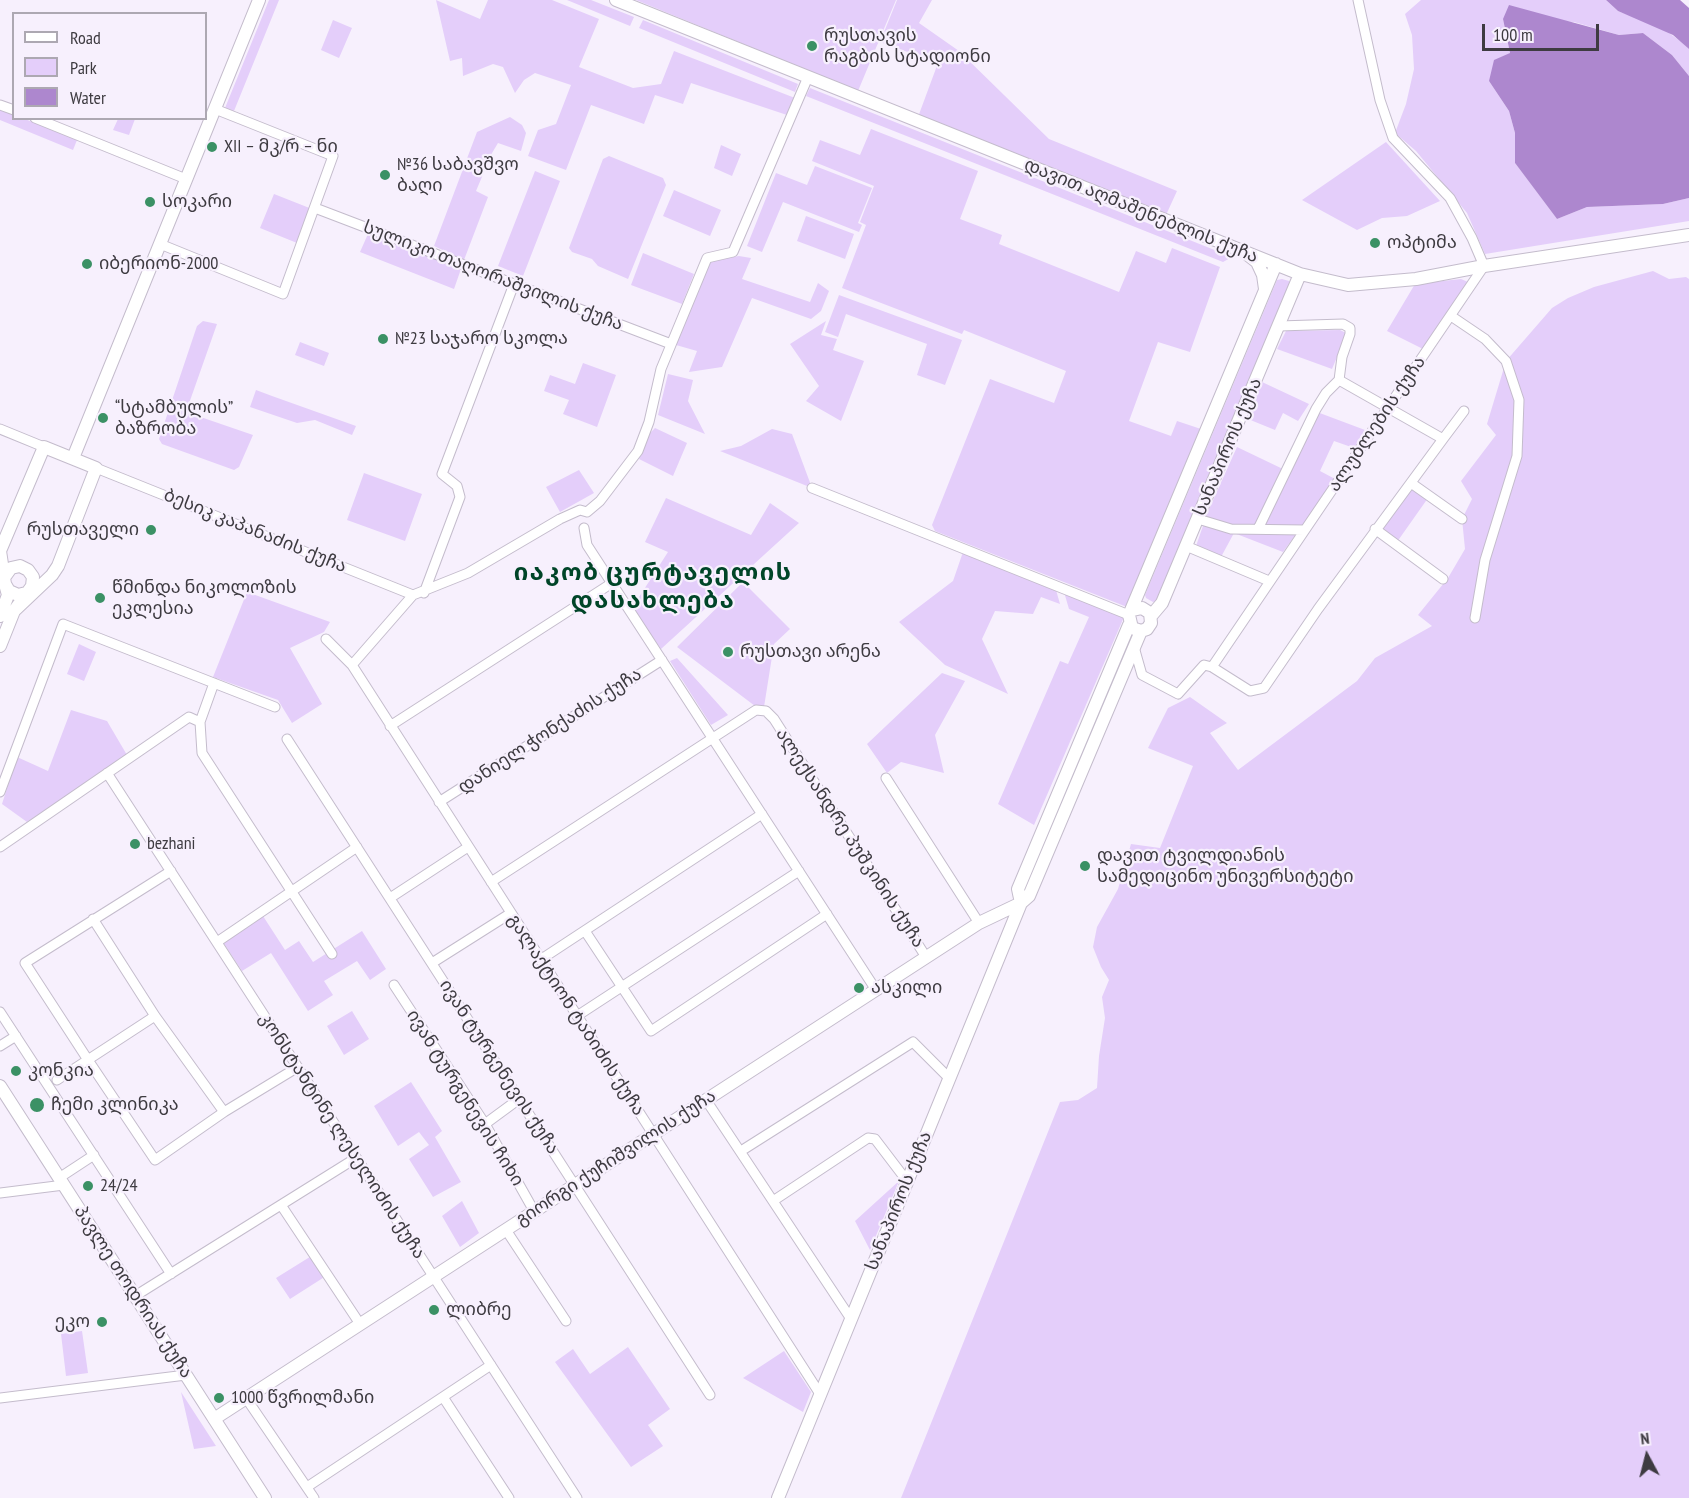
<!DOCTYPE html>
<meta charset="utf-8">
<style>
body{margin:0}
#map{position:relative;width:1689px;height:1498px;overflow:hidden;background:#f7f0fd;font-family:"PT Sans Narrow",sans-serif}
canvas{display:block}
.legend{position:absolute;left:12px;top:12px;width:195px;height:108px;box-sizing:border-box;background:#f7f0fd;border:2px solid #ada8b2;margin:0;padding:8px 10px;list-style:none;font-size:18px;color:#3e3b41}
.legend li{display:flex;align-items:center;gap:12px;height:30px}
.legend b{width:30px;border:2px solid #ada8b2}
.north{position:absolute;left:1617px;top:1426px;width:60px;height:60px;-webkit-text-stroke:4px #f7f0fd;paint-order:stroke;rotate:353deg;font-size:16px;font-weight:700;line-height:24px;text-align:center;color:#3e3b41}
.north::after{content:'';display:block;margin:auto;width:21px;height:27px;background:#3e3b41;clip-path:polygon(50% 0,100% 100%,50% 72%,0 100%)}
.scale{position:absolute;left:1482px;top:24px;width:117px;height:27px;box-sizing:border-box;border:3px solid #3e3b41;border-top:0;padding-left:8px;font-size:18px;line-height:21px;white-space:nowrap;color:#3e3b41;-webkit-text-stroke:4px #f7f0fd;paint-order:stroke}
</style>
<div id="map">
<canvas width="1689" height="1498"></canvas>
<ul class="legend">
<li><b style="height:8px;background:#fff"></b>Road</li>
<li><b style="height:16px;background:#e4cefa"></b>Park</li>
<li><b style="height:16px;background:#ad87ce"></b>Water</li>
</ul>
<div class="north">N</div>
<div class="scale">100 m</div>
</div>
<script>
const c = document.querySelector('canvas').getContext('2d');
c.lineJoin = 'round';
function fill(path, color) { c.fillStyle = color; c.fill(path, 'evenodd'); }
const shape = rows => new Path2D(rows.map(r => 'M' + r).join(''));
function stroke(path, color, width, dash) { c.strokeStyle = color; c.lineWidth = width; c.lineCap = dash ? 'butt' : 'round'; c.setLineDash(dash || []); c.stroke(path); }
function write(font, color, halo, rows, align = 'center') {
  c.font = font + ' "PT Sans Narrow","Noto Sans Georgian",sans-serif'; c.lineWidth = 4.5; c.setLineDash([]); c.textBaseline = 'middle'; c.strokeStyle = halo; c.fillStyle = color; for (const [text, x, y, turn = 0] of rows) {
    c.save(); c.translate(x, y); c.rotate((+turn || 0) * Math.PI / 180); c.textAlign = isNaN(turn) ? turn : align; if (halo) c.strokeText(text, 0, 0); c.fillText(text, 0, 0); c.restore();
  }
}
const green = shape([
 [269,0,279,0,234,111,225,108],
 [436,0,480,19,488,0,552,0,599,19,579,67,633,88,661,84,674,51,795,98,787,115,691,83,683,104,655,95,644,124,591,105,566,170,528,156,538,130,556,124,571,85,535,73,524,80,515,93,503,67,493,64,463,76,462,58,450,61],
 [567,0,591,0,634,17,630,26],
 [636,0,896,0,858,91],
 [897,0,932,0,919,23,959,51,1049,139,1177,191,1166,215,918,117,938,63,880,42],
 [1421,0,1606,0,1618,11,1662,28,1683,43,1689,49,1689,76,1672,55,1643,33,1619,35,1574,22,1503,19,1510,53,1489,81,1509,111,1515,133,1515,163,1557,219,1587,207,1663,204,1689,198,1689,221,1485,254,1467,213,1416,151,1395,133,1406,104,1414,69,1412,35,1405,14],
 [333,20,352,28,339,58,321,50],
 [643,20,798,84,795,92,639,28],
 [810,88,1232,257,1223,262,806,96],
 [0,108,13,114,14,118,25,119,77,140,73,150,0,120],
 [510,117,522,125,526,133,521,151,498,143,492,153,476,191,488,197,464,260,434,246,477,132],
 [118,119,135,119,129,135,113,130],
 [871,129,978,171,960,219,1002,235,999,244,1119,292,1136,251,1166,263,1172,248,1220,267,1190,352,1158,342,1129,421,1171,436,1177,421,1201,429,1127,607,935,531,932,525,990,379,1054,403,1066,371,964,330,962,334,842,288,866,225,860,222,874,186,812,161,820,140,860,155],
 [1386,142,1440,201,1407,216,1382,218,1357,230,1302,200],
 [721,145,741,154,732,176,714,168],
 [609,156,663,178,666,185,628,279,598,266,592,259,572,252,569,248,603,159],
 [815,166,872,188,858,223,862,225,859,232,783,202,762,252,747,246,776,173,807,185],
 [535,171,560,181,523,276,498,266],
 [674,190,721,210,710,236,663,216],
 [274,194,312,209,297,243,260,228],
 [806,216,854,234,845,259,797,241],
 [368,234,461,269,454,289,360,252],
 [643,253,694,274,682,304,631,285],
 [739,256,751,258,742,279,810,302,818,283,829,291,821,311,811,319,752,298,722,367,689,372,697,351,676,345,711,261],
 [1653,271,1669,279,1686,277,1689,279,1689,1498,901,1498,1060,1102,1078,1100,1097,1088,1099,1056,1105,1018,1102,997,1109,980,1101,967,1093,947,1097,927,1118,889,1131,844,1160,848,1193,766,1148,748,1168,708,1190,697,1227,723,1210,733,1238,770,1357,681,1375,658,1432,626,1418,615,1448,578,1465,549,1462,519,1472,499,1461,481,1496,435,1487,424,1506,361,1552,308,1568,298,1594,287],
 [1282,279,1289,281,1290,286,1157,601,1153,602,1146,598,1145,595,1277,280],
 [1461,279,1468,282,1423,349,1387,331,1415,284],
 [839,295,962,340,945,385,917,375,927,344,846,314,838,337,825,332],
 [203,321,217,324,186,412,253,435,239,467,234,470,162,444,159,439,197,326],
 [826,321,821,335,837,339,833,350,864,361,841,421,806,401,819,386,790,344],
 [1340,330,1346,333,1345,338,1332,369,1277,349,1286,331],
 [300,342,329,353,324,366,295,355],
 [583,363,616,375,597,427,563,414,569,400,544,391,550,375,575,384],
 [668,374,693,380,688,401,705,434,658,415],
 [1262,382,1309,404,1298,421,1283,413,1275,430,1248,419],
 [256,390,272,396,356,426,352,435,315,420,297,423,250,407],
 [1317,412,1365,430,1354,448,1334,441,1320,471,1337,480,1305,528,1261,528],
 [655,428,687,443,673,476,639,459,649,434],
 [772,429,792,434,812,488,720,451,741,446],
 [1237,447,1285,470,1258,526,1234,526,1205,518],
 [579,470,594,493,560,512,546,487],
 [364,473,422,494,405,541,347,520],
 [1411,485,1428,498,1397,542,1379,529],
 [666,498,751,535,770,503,799,523,661,649,632,608,668,552,645,542],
 [1204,523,1296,534,1283,552,1234,533,1221,557,1196,546],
 [963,552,1056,590,1060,604,1041,597,1033,614,995,611,982,639,1008,694,945,665,899,622,953,581],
 [743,582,790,629,774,644,764,707,755,706,677,647],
 [247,592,330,622,324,632,290,648,322,704,292,723,278,700,213,677],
 [1064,592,1124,617,1034,825,998,804,1060,661,1068,664,1089,617,1069,609],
 [79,644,96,652,84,681,67,674],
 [677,658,728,715,711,725,670,661],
 [942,673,965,681,935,735,944,773,901,762,887,773,867,744],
 [71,710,107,721,127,755,27,822,2,804,17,757,48,771],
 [263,916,285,950,299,941,313,962,362,931,386,969,370,980,357,961,324,981,333,995,308,1011,271,953,242,971,223,942],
 [352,1011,369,1039,344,1055,327,1026],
 [411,1082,442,1131,435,1137,461,1182,433,1197,409,1159,429,1145,419,1132,398,1146,374,1106],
 [899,1181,870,1250,855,1221],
 [462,1201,479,1233,460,1247,442,1216],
 [313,1255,326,1276,290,1299,276,1278],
 [82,1331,88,1373,66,1376,61,1334],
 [628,1347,670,1409,648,1425,663,1446,631,1467,555,1362,573,1349,590,1374],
 [784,1351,811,1392,803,1412,743,1378],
 [181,1392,216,1446,194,1449]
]);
const water = shape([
 [1606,0,1680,0,1689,8,1689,49,1673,35,1618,11],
 [1509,5,1619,35,1643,33,1672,55,1689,76,1689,198,1663,204,1587,207,1557,219,1515,163,1515,133,1509,111,1489,81,1494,60,1510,53,1503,19]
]);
const street = shape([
 [0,105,14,110],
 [35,118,186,179],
 [315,208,671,344],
 [160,244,283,294,333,156,215,109],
 [1451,316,1485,339,1506,361,1519,400,1517,456,1485,560,1475,618],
 [0,429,44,447],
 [1443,439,1464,411],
 [96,468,413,595],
 [1411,483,1462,519],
 [812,488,1129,615],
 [587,512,600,501,638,451,649,422,661,369,707,258,733,252,808,77],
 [1198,519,1231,529,1305,530],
 [584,528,587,545,876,990],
 [1258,529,1316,409,1326,393,1339,380,1342,357,1350,334,1350,328,1343,324,1279,326],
 [1375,529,1443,579],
 [1186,546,1269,581],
 [424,593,460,497,457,486,442,474,514,284],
 [326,639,352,665,820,1394],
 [1134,647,1142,675,1178,694,1204,665,1212,667,1250,691,1264,688,1318,609,1443,439,1339,380],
 [352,665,413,595,468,573,560,519,580,510,587,512],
 [1212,667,1484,266,1472,238,1450,198,1393,138,1380,100,1358,0],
 [214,683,200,722,202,753,332,954],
 [390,726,612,583],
 [287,739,710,1395],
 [107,773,577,1498],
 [886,778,979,923],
 [0,792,63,624,275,707],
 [439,802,662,660],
 [0,847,189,717,200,722],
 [171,871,25,963,88,1060,155,1160,224,1112,298,1067],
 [491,882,756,710,766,711,774,719,926,957],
 [390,898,468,847],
 [93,919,155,1016,224,1112],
 [585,931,651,1031,827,914],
 [217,942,357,847],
 [540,960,762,814],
 [432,963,511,913],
 [394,985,485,1124,534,1211],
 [0,1012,171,1274],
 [577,1016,799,871],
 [0,1046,16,1036],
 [57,1080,155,1016],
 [706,1100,851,1319],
 [485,1124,519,1099],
 [741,1151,913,1042,949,1078],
 [59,1178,94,1155],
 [0,1193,64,1185],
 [773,1201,868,1138,875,1139,907,1181],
 [281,1205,360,1324],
 [506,1230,566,1321],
 [135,1296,356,1158],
 [443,1397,509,1498],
 [0,1398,186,1375],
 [246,1398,314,1498],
 [307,1487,491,1365]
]);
const secondary = shape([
 [616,0,1300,274,1348,285,1416,279,1484,266,1689,235],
 [1248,255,1257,262,1263,275,1265,289],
 [73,458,259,0],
 [0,551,44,447,96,468,58,566,52,575,14,611],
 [0,551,5,584,9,591,18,595,26,593],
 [1133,610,1142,608,1150,613,1151,623,1147,629,1141,631,1132,628,1129,615,1276,264],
 [0,616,8,595,5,584],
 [1151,616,1162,603,1300,274],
 [0,646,14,611,32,586,33,577,28,570,20,566,11,568,6,575],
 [1021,903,1018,889,1129,625],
 [0,1086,265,1498],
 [214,1419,979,923,1021,903],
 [778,1498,1021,903,1029,896,1141,631]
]);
const markers = [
 [812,46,6,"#3b9165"],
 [212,147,6,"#3b9165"],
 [385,175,6,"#3b9165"],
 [150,202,6,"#3b9165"],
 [1375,243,6,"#3b9165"],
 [87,264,6,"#3b9165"],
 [383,339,6,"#3b9165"],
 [103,418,6,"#3b9165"],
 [151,530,6,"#3b9165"],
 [100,598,6,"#3b9165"],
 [728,652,6,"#3b9165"],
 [135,844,6,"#3b9165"],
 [1085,866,6,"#3b9165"],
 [859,988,6,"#3b9165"],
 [16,1071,6,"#3b9165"],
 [37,1105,8,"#3b9165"],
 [88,1186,6,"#3b9165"],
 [434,1310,6,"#3b9165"],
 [102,1322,6,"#3b9165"],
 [219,1398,6,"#3b9165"]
];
const poiNames = [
 ["რუსთავის",824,36],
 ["რაგბის სტადიონი",824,57],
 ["XII – მკ/რ – ნი",224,147],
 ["№36 საბავშვო",397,165],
 ["ბაღი",397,186],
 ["სოკარი",162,202],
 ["ოპტიმა",1387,243],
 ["იბერიონ-2000",99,264],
 ["№23 საჯარო სკოლა",395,339],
 ["“სტამბულის”",115,408],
 ["ბაზრობა",115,429],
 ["რუსთაველი",139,530,"right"],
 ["წმინდა ნიკოლოზის",112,588],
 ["ეკლესია",112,609],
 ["რუსთავი არენა",740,652],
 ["bezhani",147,844],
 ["დავით ტვილდიანის",1097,856],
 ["სამედიცინო უნივერსიტეტი",1097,877],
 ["ასკილი",871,988],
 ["კონკია",28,1071],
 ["ჩემი კლინიკა",51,1105],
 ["24/24",100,1186],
 ["ლიბრე",446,1310],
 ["ეკო",90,1322,"right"],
 ["1000 წვრილმანი",231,1398]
];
const streetNames = [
 ["დავით აღმაშენებლის ქუჩა",1141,211,22],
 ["სულიკო თაღორაშვილის ქუჩა",493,276,21],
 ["ალუბლების ქუჩა",1377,424,-56],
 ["სანაპიროს ქუჩა",1228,447,-67],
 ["ბესიკ კაპანაძის ქუჩა",255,531,22],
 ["დანიელ ჭონქაძის ქუჩა",550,731,-33],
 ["ალექსანდრე პუშკინის ქუჩა",850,838,57],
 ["გალაქტიონ ტაბიძის ქუჩა",576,1015,57],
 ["ივან ტურგენევის ქუჩა",499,1067,57],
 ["ივან ტურგენევის ჩიხი",465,1098,58],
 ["კონსტანტინე ლესელიძის ქუჩა",342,1136,57],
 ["გიორგი ქუჩიშვილის ქუჩა",616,1158,-33],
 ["სანაპიროს ქუჩა",899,1201,-68],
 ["პავლე თოდრიას ქუჩა",133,1292,57]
];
const districtNames = [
 ["იაკობ ცურტაველის",653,573],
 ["დასახლება",653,601]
];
fill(green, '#e4cefa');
fill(water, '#ad87ce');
stroke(street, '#c4bccc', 11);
stroke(secondary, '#c4bccc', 14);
stroke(street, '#fff', 9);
stroke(secondary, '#fff', 12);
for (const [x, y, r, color] of markers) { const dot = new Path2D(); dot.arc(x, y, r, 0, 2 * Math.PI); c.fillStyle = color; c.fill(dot); stroke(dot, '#f7f0fd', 2); }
write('18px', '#3e3b41', '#f7f0fd', poiNames, 'left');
write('18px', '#3e3b41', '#f7f0fd', streetNames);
c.letterSpacing = '1.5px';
write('bold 24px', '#004528', '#f7f0fd', districtNames);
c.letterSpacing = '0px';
</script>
